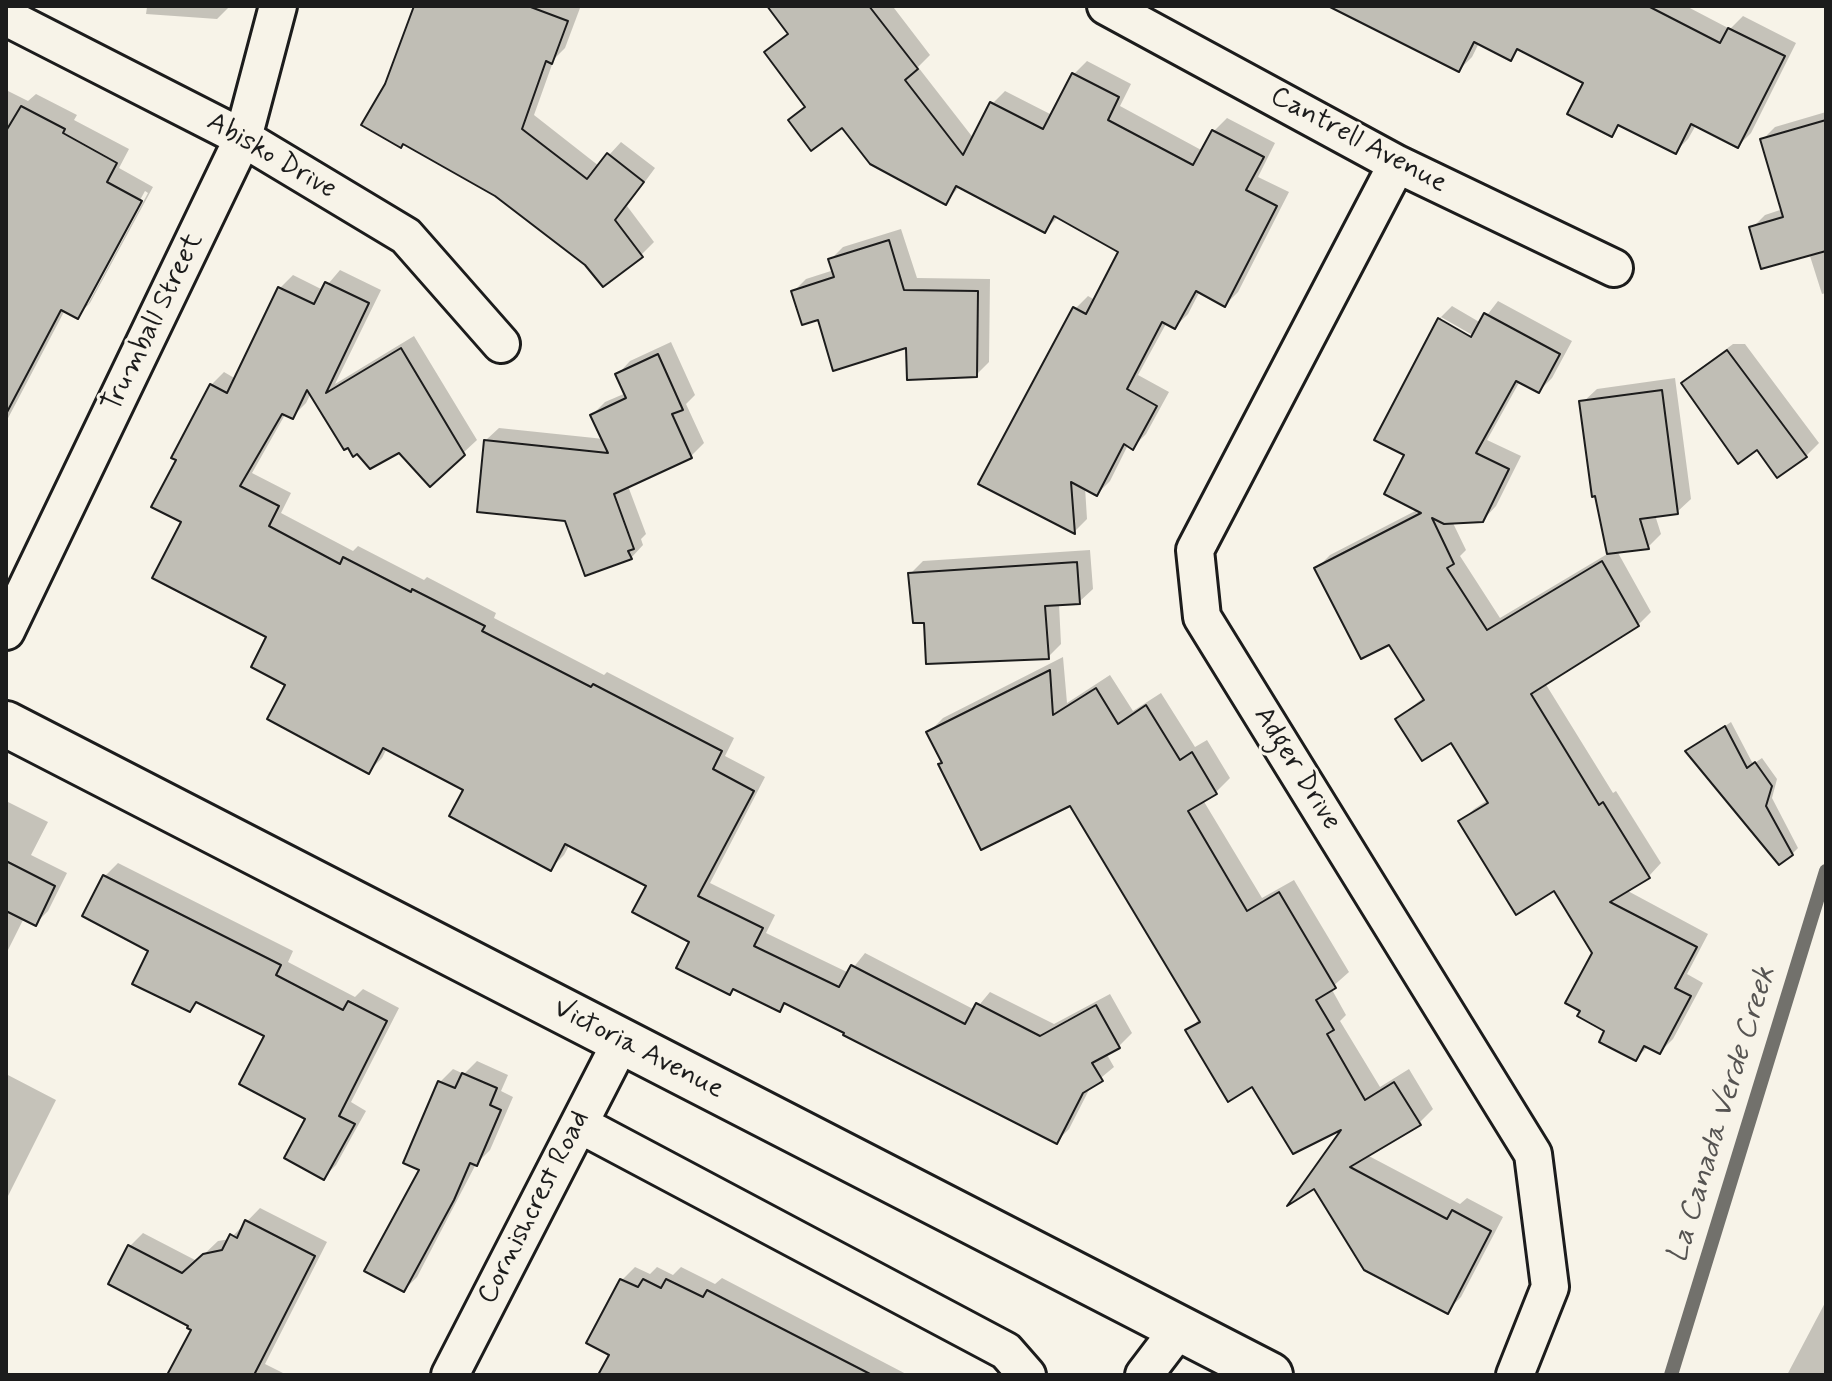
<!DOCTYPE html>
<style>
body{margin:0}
#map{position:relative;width:1832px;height:1381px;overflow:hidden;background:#f7f3e8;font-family:Mynerve,sans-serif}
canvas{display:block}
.frame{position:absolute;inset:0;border:8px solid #1c1c1c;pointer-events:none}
</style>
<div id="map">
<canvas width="1832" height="1381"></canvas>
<div class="frame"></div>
</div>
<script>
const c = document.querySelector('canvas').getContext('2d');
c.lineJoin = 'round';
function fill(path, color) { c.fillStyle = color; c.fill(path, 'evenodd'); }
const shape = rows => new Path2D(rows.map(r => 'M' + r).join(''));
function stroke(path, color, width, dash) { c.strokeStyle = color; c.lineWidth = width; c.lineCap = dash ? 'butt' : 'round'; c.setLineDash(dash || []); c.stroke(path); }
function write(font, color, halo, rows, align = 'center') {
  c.font = font + ' Mynerve,sans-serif'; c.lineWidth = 6; c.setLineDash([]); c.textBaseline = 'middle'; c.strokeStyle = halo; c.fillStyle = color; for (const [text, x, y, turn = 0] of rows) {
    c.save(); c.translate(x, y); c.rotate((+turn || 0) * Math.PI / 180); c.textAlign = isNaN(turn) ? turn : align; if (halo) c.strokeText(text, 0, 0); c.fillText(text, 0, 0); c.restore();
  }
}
const shadow = shape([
 [136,6,230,6,217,19,146,14,147,7],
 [416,6,580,8,565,48,554,59,534,115,599,166,621,142,655,168,627,206,654,242,641,255,586,263,387,84],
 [769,6,896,6,894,8,930,55,918,67,974,139,992,104,1005,91,1052,115,1074,74,1087,61,1131,84,1120,106,1203,151,1214,131,1227,118,1275,143,1258,177,1289,192,1238,292,1225,305,1200,291,1188,314,1175,327,1167,322,1138,375,1169,392,1146,434,1133,447,1128,445,1110,481,1097,494,1085,487,1087,519,1075,531,981,483,1075,309,1088,296,1095,300,1121,252,1058,217,1045,230,960,186,946,202,842,125,790,121,807,105,767,52,789,32],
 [1349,6,1686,6,1730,29,1743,16,1796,43,1751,133,1738,146,1696,125,1688,139,1675,152,1621,124,1612,134,1586,82,1520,49,1510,58,1479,43,1472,57,1459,70],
 [6,90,28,101,36,94,77,115,74,120,129,149,119,168,153,187,90,303,77,316,65,310,6,422],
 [145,191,148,193,88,304,83,304],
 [1826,112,1826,293,1822,294,1809,253,1752,228,1765,215,1783,209,1762,140,1775,127],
 [901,229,917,278,990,279,989,362,976,375,908,345,819,318,793,292,806,279,834,270,830,260,843,247],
 [340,270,381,290,335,384,414,336,477,440,463,453,399,450,311,393,306,403,293,416,286,413,252,473,291,493,281,513,353,551,358,546,424,580,427,577,496,613,494,618,604,675,607,672,734,738,725,756,765,777,710,883,775,915,766,933,849,973,865,953,975,1010,990,992,1054,1024,1110,994,1132,1033,1119,1046,1106,1053,1114,1067,1091,1086,1069,1129,1056,1142,787,1002,780,1010,734,988,730,992,648,886,570,844,564,855,551,868,465,789,387,748,382,758,369,771,288,684,269,636,183,521,179,459,211,385,224,372,236,379,280,288,293,275,323,290],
 [1498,301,1572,341,1552,378,1539,391,1520,381,1487,440,1521,456,1496,506,1483,520,1452,521,1466,550,1460,556,1500,618,1609,553,1583,402,1597,389,1675,378,1691,499,1677,512,1655,515,1661,534,1648,547,1617,551,1651,612,1638,625,1545,683,1613,793,1616,791,1661,863,1649,876,1626,890,1708,934,1687,974,1703,983,1673,1039,1660,1052,1649,1046,1635,1059,1607,1030,1594,953,1555,888,1461,822,1474,809,1488,800,1451,740,1397,719,1424,697,1390,643,1317,568,1330,555,1419,509,1407,454,1439,319,1452,306,1481,323],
 [1441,317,1481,340,1478,344,1441,322],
 [671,342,695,395,686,404,704,443,691,456,628,486,646,534,641,539,643,545,631,558,567,519,486,440,499,428,604,439,592,415,605,402,626,393,618,374,630,361],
 [1733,344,1745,344,1819,443,1806,456,1757,447,1684,384,1697,371],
 [1090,550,1093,589,1079,602,1059,604,1061,644,1048,657,926,621,910,574,923,561],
 [1063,657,1067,703,1110,675,1133,711,1161,693,1195,747,1207,740,1230,778,1216,792,1203,800,1262,898,1294,880,1349,972,1331,988,1346,1015,1340,1021,1380,1087,1409,1069,1433,1109,1419,1123,1367,1155,1460,1204,1467,1198,1503,1217,1461,1297,1447,1311,1315,1186,1347,1124,1253,1085,1188,1031,1200,1018,1071,803,944,762,929,732,943,718],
 [1731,722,1753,764,1762,758,1777,779,1772,798,1798,848,1792,854,1688,751],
 [6,801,48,822,31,855,67,873,48,911,35,924,24,918,6,954],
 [118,863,293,951,288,962,355,997,363,989,399,1008,351,1102,366,1111,336,1165,323,1178,308,1118,266,1035,199,1001,190,1010,105,876],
 [477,1061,508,1075,501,1091,513,1097,490,1150,476,1164,417,1277,404,1290,422,1169,440,1082,453,1069,464,1074],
 [6,1074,56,1100,6,1200],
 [260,1208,327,1242,265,1364,287,1375,169,1375,193,1329,130,1246,143,1233,197,1261,218,1241,230,1239],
 [635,1267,650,1274,657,1267,673,1275,681,1267,715,1284,722,1278,908,1375,600,1375,611,1354,589,1342,622,1280],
 [1826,1301,1826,1375,1787,1375]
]);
const stream = shape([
 [1671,1375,1826,871]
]);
const building = shape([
 [414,6,528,6,568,21,552,64,546,61,522,129,587,179,607,153,644,182,615,220,643,257,603,287,585,265,495,196,403,144,401,148,361,125,385,84,414,6],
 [767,6,869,6,918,69,905,80,963,155,990,102,1043,129,1072,73,1119,97,1108,120,1193,165,1212,130,1264,157,1246,190,1277,206,1225,307,1196,291,1175,329,1162,322,1127,389,1157,406,1133,450,1124,444,1097,496,1071,482,1075,534,978,484,1073,307,1086,314,1118,252,1054,216,1045,233,956,186,946,205,870,164,842,128,811,151,788,120,805,107,764,52,788,34,767,6],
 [1328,6,1648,6,1720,43,1728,28,1785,56,1738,148,1691,124,1676,154,1618,125,1612,137,1567,114,1583,83,1517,49,1511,61,1474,42,1459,72,1328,6],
 [21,106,65,129,63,133,117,163,107,182,142,201,78,319,61,310,6,414,6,131,21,106],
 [1826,120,1826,251,1761,269,1749,227,1783,217,1760,139,1826,120],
 [889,240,904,290,978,291,977,377,907,380,906,348,833,371,818,320,802,325,791,291,834,277,828,259,889,240],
 [325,282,369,303,326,393,401,348,465,455,430,487,399,453,370,469,357,454,353,457,348,448,344,450,307,390,293,419,282,414,240,486,279,506,269,526,340,564,343,557,411,592,412,589,485,626,482,631,591,687,593,684,722,751,713,769,754,791,698,896,763,928,754,946,839,987,851,965,965,1024,976,1003,1040,1036,1096,1005,1120,1048,1092,1063,1103,1081,1083,1093,1057,1144,843,1035,844,1033,784,1003,780,1012,733,989,730,995,676,968,689,942,632,912,646,886,565,844,551,871,449,816,463,790,383,748,369,774,267,719,285,685,251,667,266,637,152,578,181,522,151,507,176,460,171,458,210,384,227,393,278,287,314,304,325,282],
 [1484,313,1560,354,1539,393,1516,381,1476,453,1509,469,1483,522,1444,524,1432,518,1454,564,1447,568,1487,630,1602,561,1639,626,1531,694,1599,805,1603,802,1650,878,1610,902,1697,947,1675,988,1691,996,1660,1054,1644,1046,1636,1061,1599,1042,1604,1031,1577,1016,1580,1011,1565,1003,1592,953,1554,891,1516,915,1458,821,1488,803,1451,743,1422,761,1395,719,1424,700,1389,645,1361,659,1314,568,1421,513,1384,494,1404,455,1374,440,1438,318,1471,337,1484,313],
 [1727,350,1807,457,1777,478,1757,450,1738,464,1681,383,1727,350],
 [658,354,683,410,672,414,692,458,614,494,634,549,628,551,632,559,585,576,565,521,477,512,484,440,608,453,590,415,626,398,615,374,658,354],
 [1662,390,1678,514,1640,519,1649,549,1607,554,1595,496,1592,497,1579,401,1662,390],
 [1077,562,1080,604,1045,606,1049,659,926,664,924,623,913,623,908,573,1077,562],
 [1050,670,1053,715,1096,688,1118,724,1146,705,1180,760,1192,752,1217,794,1188,811,1247,911,1279,892,1336,988,1316,1000,1334,1030,1327,1034,1365,1100,1394,1082,1421,1125,1350,1167,1447,1219,1452,1210,1491,1231,1448,1314,1364,1270,1314,1189,1287,1206,1341,1130,1293,1154,1252,1087,1228,1102,1185,1030,1200,1022,1070,806,981,850,938,764,942,763,926,732,1050,670],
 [1725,726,1747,768,1755,762,1772,786,1766,806,1793,855,1779,865,1685,751,1725,726],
 [6,861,55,886,36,926,6,911,6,861],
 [103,875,281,965,276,975,343,1010,348,1001,387,1021,339,1116,355,1124,324,1180,284,1158,305,1119,239,1084,264,1036,196,1002,190,1012,132,984,148,951,82,916,103,875],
 [462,1073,497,1088,490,1105,501,1110,477,1166,470,1163,454,1200,404,1292,364,1271,419,1170,403,1163,438,1081,455,1088,462,1073],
 [245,1220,315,1256,254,1375,167,1375,191,1330,187,1328,188,1326,108,1284,128,1245,182,1273,203,1254,222,1250,230,1234,237,1238,245,1220],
 [620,1279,638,1287,643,1279,661,1288,666,1279,703,1297,707,1290,872,1375,598,1375,609,1355,586,1343,620,1279]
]);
const street = shape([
 [1106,6,1397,164,1614,268],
 [6,17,243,138,406,236,501,344],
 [1397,164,1195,550,1202,617,1533,1154,1550,1287,1515,1375],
 [6,631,243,138,278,6],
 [579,1124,1006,1351,1027,1375],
 [450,1375,621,1042],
 [1144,1375,1179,1329]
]);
const secondary = shape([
 [6,724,1270,1375]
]);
const streetNames = [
 ["Cantrell Avenue",1358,141,28],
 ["Abisko Drive",271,157,30],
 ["Trumball Street",154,323,-64],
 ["Adger Drive",1296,769,58],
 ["Victoria Avenue",638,1050,27],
 ["Cornishcrest Road",535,1208,-63]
];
const waterNames = [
 ["La Canada Verde Creek",1723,1115,-73]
];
fill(shadow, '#0003');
stroke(stream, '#72716c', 14);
fill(building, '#c0beb5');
stroke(building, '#1c1c1c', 2);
stroke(street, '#1c1c1c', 42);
stroke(secondary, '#1c1c1c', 50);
stroke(street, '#f7f3e8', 36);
stroke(secondary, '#f7f3e8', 44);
write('28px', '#1c1c1c', '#f7f3e8', streetNames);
write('italic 30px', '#565452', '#f7f3e8', waterNames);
</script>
